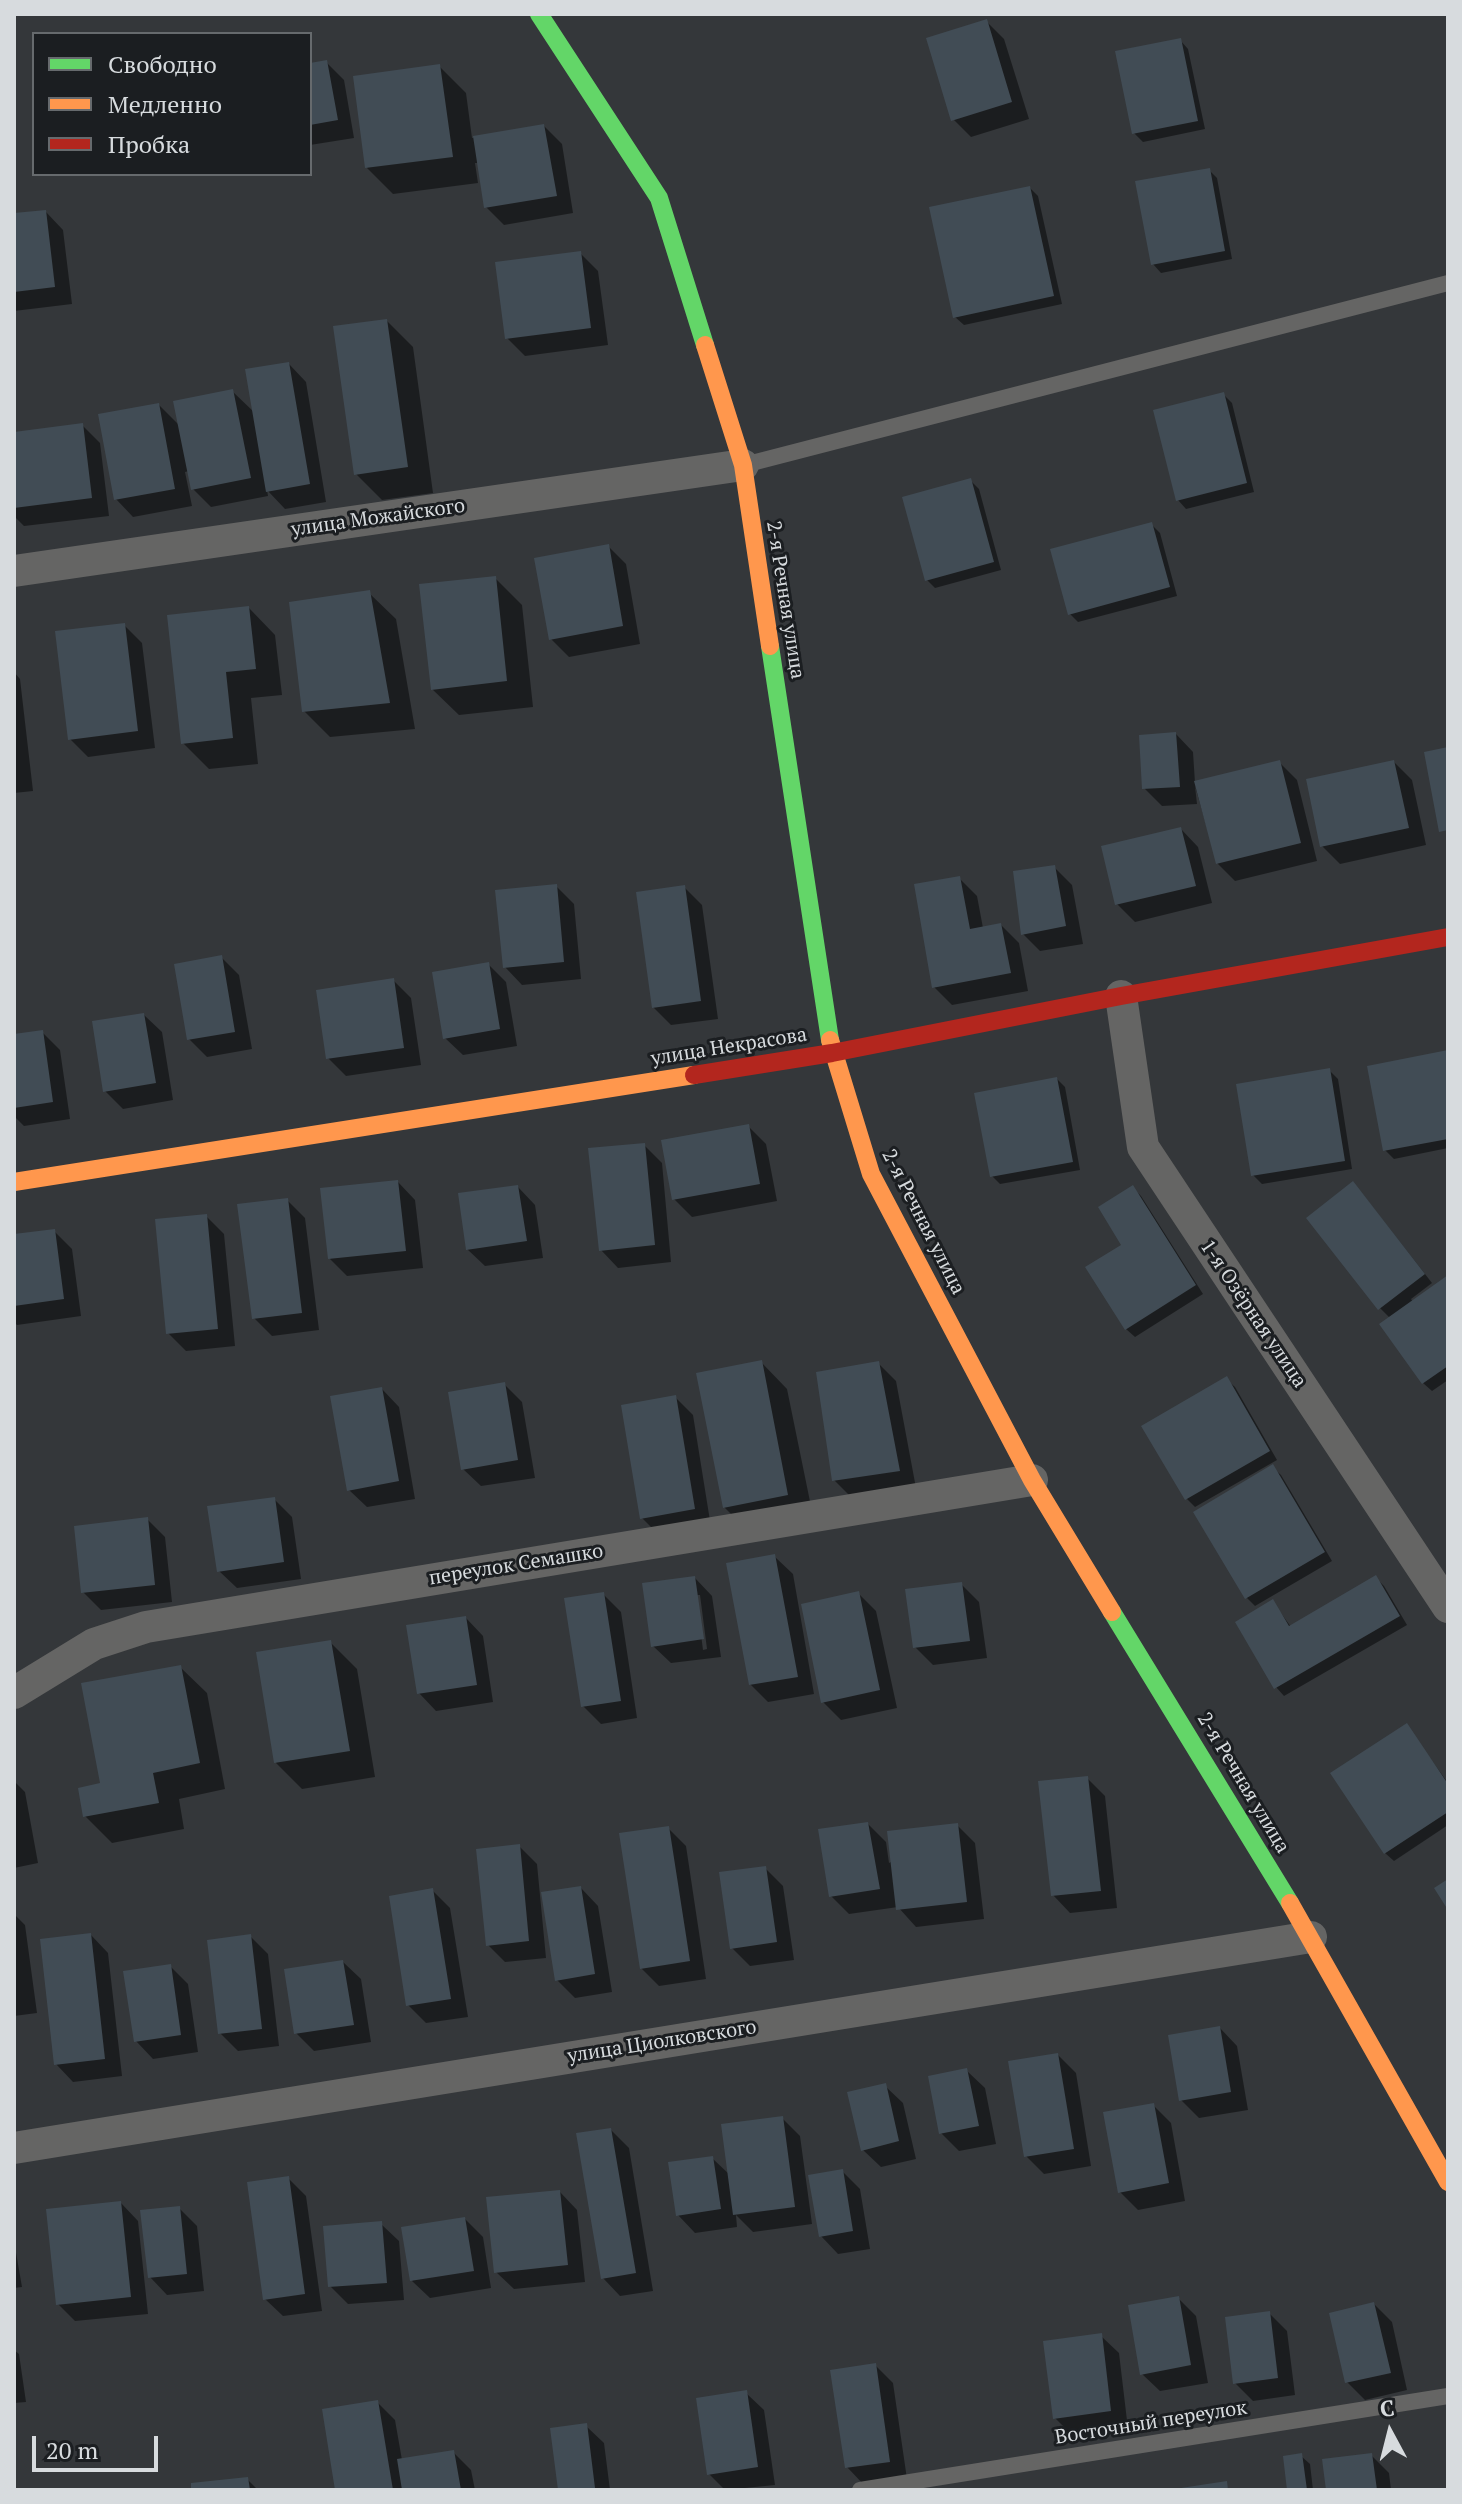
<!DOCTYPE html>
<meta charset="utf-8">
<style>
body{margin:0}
#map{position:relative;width:1462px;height:2504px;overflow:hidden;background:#34373a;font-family:"PT Serif",serif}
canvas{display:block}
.frame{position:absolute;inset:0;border:16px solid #d7dbde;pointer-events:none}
.legend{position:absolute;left:32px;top:32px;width:280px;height:144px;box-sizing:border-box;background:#1b1e21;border:2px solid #666a6d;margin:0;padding:10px 14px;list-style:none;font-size:24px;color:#d7dbde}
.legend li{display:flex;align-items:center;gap:16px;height:40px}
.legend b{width:40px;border:2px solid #666a6d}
.north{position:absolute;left:1350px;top:2392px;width:80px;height:80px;-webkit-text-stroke:6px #1b1e21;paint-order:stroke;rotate:353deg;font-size:22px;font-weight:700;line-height:32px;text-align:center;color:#d7dbde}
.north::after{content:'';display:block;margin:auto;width:28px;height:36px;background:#d7dbde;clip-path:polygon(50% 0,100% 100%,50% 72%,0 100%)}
.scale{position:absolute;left:32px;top:2436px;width:126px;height:36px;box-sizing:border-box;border:4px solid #d7dbde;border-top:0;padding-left:10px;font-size:24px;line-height:28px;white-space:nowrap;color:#d7dbde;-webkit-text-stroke:6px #1b1e21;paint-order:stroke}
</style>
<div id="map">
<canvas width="1462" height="2504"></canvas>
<div class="frame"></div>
<ul class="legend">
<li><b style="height:10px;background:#63d668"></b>Свободно</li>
<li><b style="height:10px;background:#ff974d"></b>Медленно</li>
<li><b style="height:10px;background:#b3261e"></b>Пробка</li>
</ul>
<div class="north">С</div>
<div class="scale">20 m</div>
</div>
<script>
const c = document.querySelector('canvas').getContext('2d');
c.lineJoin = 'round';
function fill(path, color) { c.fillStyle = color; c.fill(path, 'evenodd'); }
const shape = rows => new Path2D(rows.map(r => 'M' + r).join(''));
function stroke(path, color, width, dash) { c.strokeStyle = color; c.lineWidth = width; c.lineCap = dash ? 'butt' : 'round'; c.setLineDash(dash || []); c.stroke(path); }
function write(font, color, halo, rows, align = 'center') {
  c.font = font + ' "PT Serif",serif'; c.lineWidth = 6; c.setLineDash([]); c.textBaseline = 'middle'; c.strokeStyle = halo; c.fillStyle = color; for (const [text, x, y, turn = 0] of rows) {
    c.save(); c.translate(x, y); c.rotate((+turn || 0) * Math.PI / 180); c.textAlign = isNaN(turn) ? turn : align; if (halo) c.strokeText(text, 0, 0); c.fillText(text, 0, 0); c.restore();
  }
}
const shadow = shape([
 [986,21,1004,39,1029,119,971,137,953,119],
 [1180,40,1188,49,1205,129,1143,142,1134,133],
 [326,62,344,80,354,138,310,145,310,65],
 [439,66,466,93,472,138,544,126,562,144,573,213,504,225,486,207,479,163,475,163,478,183,393,194,367,168],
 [1209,170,1217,178,1232,259,1161,273,1153,264],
 [1030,188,1038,196,1062,304,964,325,955,317],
 [46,212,63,230,72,304,14,311,14,215],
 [580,253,598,271,608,345,525,356,507,338],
 [387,321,413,347,433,493,382,500,356,474],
 [289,364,306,382,326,502,285,509,267,490,268,496,211,507,193,489,189,471,185,472,192,506,133,517,116,499,159,405,180,426,232,391,255,413],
 [1224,395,1232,403,1254,492,1186,509,1178,500],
 [82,425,100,443,109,516,24,526,14,516,14,434],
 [970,480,979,489,1001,570,935,588,927,580],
 [1151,524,1160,533,1177,596,1078,622,1070,614],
 [608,546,626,564,640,644,569,657,551,639],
 [495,578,522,605,533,707,459,715,432,689],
 [369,593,396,619,415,729,330,737,304,711],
 [249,608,275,635,282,695,251,698,258,764,209,769,183,743],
 [124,625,142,643,155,748,88,757,70,739],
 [14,672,20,679,33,791,14,793],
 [1176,734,1193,752,1195,783,1279,762,1297,780,1317,861,1235,881,1217,863,1195,786,1197,804,1162,806,1144,788],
 [1394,762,1412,780,1426,845,1340,864,1322,846],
 [1181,829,1198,847,1212,903,1135,922,1117,904],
 [1054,867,1072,885,1083,944,1040,951,1023,934],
 [959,878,977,896,983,928,1001,925,1019,943,1028,991,952,1005,934,987],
 [556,886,574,904,581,979,522,985,505,967],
 [684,887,702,905,718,1019,671,1025,653,1007],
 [221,957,239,975,252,1049,207,1057,189,1039],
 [488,964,506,982,517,1046,463,1055,445,1038],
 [393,980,411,998,421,1065,346,1076,328,1058],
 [144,1015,162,1032,173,1100,123,1109,105,1091],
 [42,1032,60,1050,70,1119,24,1126,14,1116,14,1036],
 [1448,1053,1448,1148,1394,1159,1385,1150],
 [1329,1070,1338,1079,1352,1169,1262,1184,1253,1175],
 [1057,1079,1065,1087,1080,1170,1000,1184,992,1176],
 [748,1126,766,1144,777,1201,692,1217,674,1199],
 [644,1145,662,1163,671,1262,618,1268,601,1250],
 [398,1182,415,1200,423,1268,347,1276,330,1259],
 [518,1187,535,1205,543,1258,485,1266,467,1249],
 [1133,1188,1141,1196,1203,1294,1135,1337,1126,1329,1124,1245],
 [1361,1192,1432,1283,1411,1299,1413,1302,1448,1277,1448,1380,1432,1391,1423,1383,1390,1318,1380,1308],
 [287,1200,305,1218,319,1330,272,1336,254,1318],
 [206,1216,224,1234,235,1346,186,1351,168,1333],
 [54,1231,72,1249,81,1316,17,1325,14,1322,14,1236],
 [761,1362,787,1389,814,1521,751,1534,724,1507],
 [878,1363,896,1381,916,1488,852,1498,834,1480],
 [1226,1379,1235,1387,1277,1460,1195,1507,1187,1499],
 [504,1384,522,1402,535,1478,481,1486,463,1469],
 [382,1389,399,1407,415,1499,367,1507,349,1490],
 [675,1397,693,1415,711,1527,660,1536,642,1518],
 [1272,1467,1281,1475,1332,1561,1255,1606,1247,1598],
 [274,1499,292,1517,301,1579,237,1588,219,1571],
 [147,1519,165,1537,172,1602,101,1610,83,1592],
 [775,1557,793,1574,814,1694,768,1702,750,1684],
 [695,1578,712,1596,721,1657,671,1663,653,1646],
 [696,1595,700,1595,707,1649,703,1650],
 [1376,1578,1384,1586,1407,1625,1284,1696,1276,1687,1273,1602,1291,1627],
 [961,1584,979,1602,987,1658,933,1665,915,1647],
 [603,1594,621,1612,637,1718,601,1724,583,1706],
 [859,1594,876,1611,897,1708,841,1720,823,1702],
 [466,1618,483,1636,493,1702,436,1711,419,1693],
 [330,1642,357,1669,375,1777,302,1789,276,1763],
 [180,1667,207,1693,225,1789,179,1799,184,1829,112,1843,85,1816,103,1785],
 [1407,1726,1448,1783,1448,1825,1394,1861,1385,1853,1333,1774],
 [1087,1778,1105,1796,1117,1908,1070,1913,1053,1895],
 [14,1781,25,1792,38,1863,14,1868],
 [868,1824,886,1842,889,1863,957,1825,975,1843,984,1919,916,1927,898,1907,849,1914,831,1896],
 [668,1828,686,1846,706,1979,659,1986,641,1968],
 [519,1846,537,1864,546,1958,505,1962,488,1945],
 [765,1868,783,1886,794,1960,750,1966,732,1948],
 [581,1888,598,1906,612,1992,575,1998,557,1980],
 [433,1891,450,1908,468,2017,426,2023,408,2005],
 [14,1914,25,1925,37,2013,14,2016],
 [91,1935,108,1953,122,2076,73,2082,56,2064],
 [250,1936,268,1954,279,2046,238,2051,220,2033],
 [343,1962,361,1979,371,2042,314,2051,296,2033],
 [170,1966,188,1984,198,2052,153,2059,136,2041],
 [1220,2028,1237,2046,1248,2110,1199,2118,1181,2100],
 [1058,2055,1076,2073,1091,2166,1044,2174,1026,2156],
 [967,2071,985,2088,996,2144,959,2151,941,2133],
 [885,2086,903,2103,916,2159,881,2167,863,2150],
 [1153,2105,1171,2123,1185,2201,1138,2210,1120,2192],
 [782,2118,800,2136,812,2224,753,2232,736,2215,737,2227,695,2233,678,2215,712,2158,730,2175],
 [611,2130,629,2148,653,2291,620,2296,603,2278],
 [842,2171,860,2189,870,2249,838,2254,821,2236],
 [288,2178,306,2196,322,2311,283,2316,265,2299],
 [560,2192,577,2210,585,2282,514,2289,496,2272],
 [121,2203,138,2221,148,2314,75,2321,58,2304],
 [179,2208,197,2226,204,2291,167,2295,150,2277],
 [465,2219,483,2237,491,2288,430,2298,412,2281],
 [381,2224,399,2241,404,2300,348,2304,330,2286],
 [14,2241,22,2287,14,2288],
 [1178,2298,1196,2316,1208,2383,1160,2391,1142,2374],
 [1374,2304,1392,2322,1407,2390,1365,2400,1347,2382],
 [1269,2313,1287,2331,1295,2395,1253,2401,1235,2383],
 [1101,2336,1119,2353,1128,2429,1073,2436,1055,2418],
 [14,2350,19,2354,26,2402,14,2403],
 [875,2365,893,2383,907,2479,864,2485,847,2467],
 [746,2393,764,2410,775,2485,725,2490,709,2474],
 [378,2403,395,2420,402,2460,453,2452,471,2470,475,2490,337,2490],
 [586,2426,604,2443,610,2490,560,2490,552,2430],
 [1371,2455,1389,2473,1391,2490,1328,2490],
 [1301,2456,1310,2464,1313,2490,1289,2490],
 [247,2479,258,2490,193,2490]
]);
const building = shape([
 [987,19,1012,102,951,121,926,38],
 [1181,38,1198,121,1132,134,1115,51],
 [327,60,338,120,310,125,310,63],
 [440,64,453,157,365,168,353,76],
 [544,124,557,196,484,208,473,136],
 [1210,168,1225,251,1151,265,1135,181],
 [1030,186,1054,296,953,318,929,207],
 [46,210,55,287,14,292,14,213],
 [581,251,591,328,505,339,495,262],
 [387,319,408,467,354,475,333,326],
 [289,362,310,484,266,492,245,369],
 [233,389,251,478,191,490,173,401],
 [1224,392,1247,483,1176,501,1153,410],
 [159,403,175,489,114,500,98,414],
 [83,423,92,498,14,508,14,432],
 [971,478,994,562,925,581,902,497],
 [1152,522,1170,587,1068,615,1050,549],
 [609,544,623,626,549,640,534,558],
 [496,576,507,681,431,690,419,584],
 [370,590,390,703,302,712,289,602],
 [249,606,256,669,226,672,233,738,181,744,167,615],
 [125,623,138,731,68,740,55,631],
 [1176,732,1180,787,1142,789,1139,735],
 [1448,747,1448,830,1439,832,1424,752],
 [1280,760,1301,843,1216,864,1194,781],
 [1394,760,1409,828,1320,847,1306,779],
 [1181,827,1196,886,1115,905,1101,846],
 [1055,865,1066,926,1021,935,1013,871],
 [960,876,970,929,1001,923,1011,973,932,988,914,884],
 [557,884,564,962,503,968,495,890],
 [685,885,701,1001,652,1008,636,892],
 [222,955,235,1032,187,1040,174,964],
 [489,962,500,1029,443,1039,432,972],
 [394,978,404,1048,326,1059,316,990],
 [144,1013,156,1083,103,1092,92,1021],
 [43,1030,53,1102,14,1108,14,1034],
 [1448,1050,1448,1139,1383,1151,1367,1066],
 [1330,1068,1345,1161,1251,1176,1236,1084],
 [1057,1077,1073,1162,990,1177,974,1093],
 [749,1124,760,1184,672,1200,661,1140],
 [645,1143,655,1245,599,1251,588,1148],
 [398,1180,406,1251,328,1259,320,1188],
 [1353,1181,1425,1274,1378,1310,1306,1218],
 [518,1185,527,1241,466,1250,458,1193],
 [1133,1185,1196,1285,1125,1330,1085,1267,1121,1245,1098,1207],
 [288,1198,302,1313,252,1319,237,1204],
 [207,1214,218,1329,166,1334,155,1219],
 [55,1229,64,1299,14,1306,14,1234],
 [1448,1275,1448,1366,1422,1384,1379,1324],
 [762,1360,788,1495,723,1508,696,1373],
 [879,1361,900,1471,832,1481,816,1372],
 [1227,1376,1270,1451,1185,1500,1141,1426],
 [505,1382,518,1460,461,1470,448,1392],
 [382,1387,399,1481,347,1491,330,1396],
 [676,1395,695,1509,640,1519,621,1405],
 [1273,1464,1325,1552,1245,1599,1193,1512],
 [275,1497,284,1562,217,1572,207,1506],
 [148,1517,155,1585,81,1593,74,1526],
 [775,1554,798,1677,749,1685,726,1563],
 [1376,1575,1400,1616,1274,1689,1235,1622,1273,1599,1289,1626],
 [695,1576,704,1639,651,1647,642,1583],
 [962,1582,970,1641,913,1648,905,1589],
 [859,1591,880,1690,821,1703,801,1604],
 [604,1592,621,1701,581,1707,564,1598],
 [466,1616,477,1685,417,1694,406,1625],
 [331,1640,350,1751,274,1763,256,1652],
 [181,1665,200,1763,153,1773,159,1803,83,1817,78,1788,100,1783,81,1683],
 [1407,1723,1448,1784,1448,1812,1384,1854,1330,1773],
 [1088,1776,1101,1891,1051,1896,1038,1781],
 [868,1822,880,1889,829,1897,818,1829],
 [958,1823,967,1902,896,1910,887,1831],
 [669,1826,690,1961,640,1969,619,1833],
 [520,1844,529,1941,486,1946,476,1849],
 [766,1866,777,1942,730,1949,719,1872],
 [1448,1879,1448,1910,1434,1888],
 [581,1886,595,1974,555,1981,541,1892],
 [433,1888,451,1999,406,2006,389,1896],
 [91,1933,105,2059,54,2065,40,1939],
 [251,1934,262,2029,218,2034,207,1940],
 [343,1960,354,2025,294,2034,284,1969],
 [171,1964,181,2035,134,2042,123,1971],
 [1220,2026,1231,2092,1179,2101,1168,2035],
 [1058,2053,1074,2149,1024,2157,1008,2061],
 [967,2068,979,2126,939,2134,928,2076],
 [886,2083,899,2141,861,2151,847,2092],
 [1154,2103,1169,2183,1118,2193,1103,2112],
 [783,2116,795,2207,733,2215,721,2124],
 [611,2128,636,2273,601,2279,576,2133],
 [713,2156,721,2209,676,2216,668,2162],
 [843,2169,853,2231,819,2237,808,2175],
 [289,2176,305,2294,263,2300,247,2182],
 [560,2190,568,2265,494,2273,486,2197],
 [121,2201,131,2297,56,2305,46,2209],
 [180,2206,187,2274,148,2278,140,2210],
 [465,2217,474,2271,410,2281,401,2227],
 [382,2221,387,2283,328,2287,323,2226],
 [1179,2296,1191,2365,1140,2375,1128,2305],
 [1374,2302,1391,2373,1345,2383,1329,2313],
 [1270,2311,1278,2378,1233,2384,1225,2317],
 [1102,2333,1111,2411,1053,2419,1043,2341],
 [876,2363,890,2462,845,2468,830,2370],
 [747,2390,758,2467,707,2475,696,2398],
 [378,2400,393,2490,335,2490,322,2409],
 [587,2423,595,2488,558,2490,550,2428],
 [454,2450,461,2490,402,2490,397,2459],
 [1302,2453,1307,2490,1287,2490,1283,2456],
 [1372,2453,1377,2490,1326,2490,1322,2459],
 [248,2477,250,2490,191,2490,191,2483],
 [1227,2481,1228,2490,1181,2490,1181,2488]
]);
const lane = shape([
 [744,465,1448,283],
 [860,2490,1448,2396]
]);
const street = shape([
 [14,571,743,465],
 [1121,996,1143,1147,1448,1607],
 [14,1693,94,1644,146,1627,1032,1480],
 [14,2148,1311,1937]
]);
const fast = shape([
 [539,14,659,198,705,345],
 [770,646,830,1040],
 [1112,1612,1290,1903]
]);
const slow = shape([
 [705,345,743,465,770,646],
 [830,1040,871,1174,1032,1480,1112,1612],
 [14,1182,694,1075],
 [1290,1903,1448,2182]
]);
const jam = shape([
 [694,1075,832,1053,1121,996,1448,937]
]);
const streetNames = [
 ["улица Можайского",378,518,-8],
 ["2-я Речная улица",785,600,81],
 ["улица Некрасова",729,1047,-9],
 ["2-я Речная улица",923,1222,63],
 ["1-я Озёрная улица",1253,1314,56],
 ["переулок Семашко",516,1565,-9],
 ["2-я Речная улица",1243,1783,59],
 ["улица Циолковского",662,2042,-9],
 ["Восточный переулок",1151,2423,-9]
];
fill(shadow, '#0007');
fill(building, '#414c55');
stroke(lane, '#656564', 16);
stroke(street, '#656564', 32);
stroke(fast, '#63d668', 18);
stroke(slow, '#ff974d', 18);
stroke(jam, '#b3261e', 18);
write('20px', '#d7dbde', '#1b1e21', streetNames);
</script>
